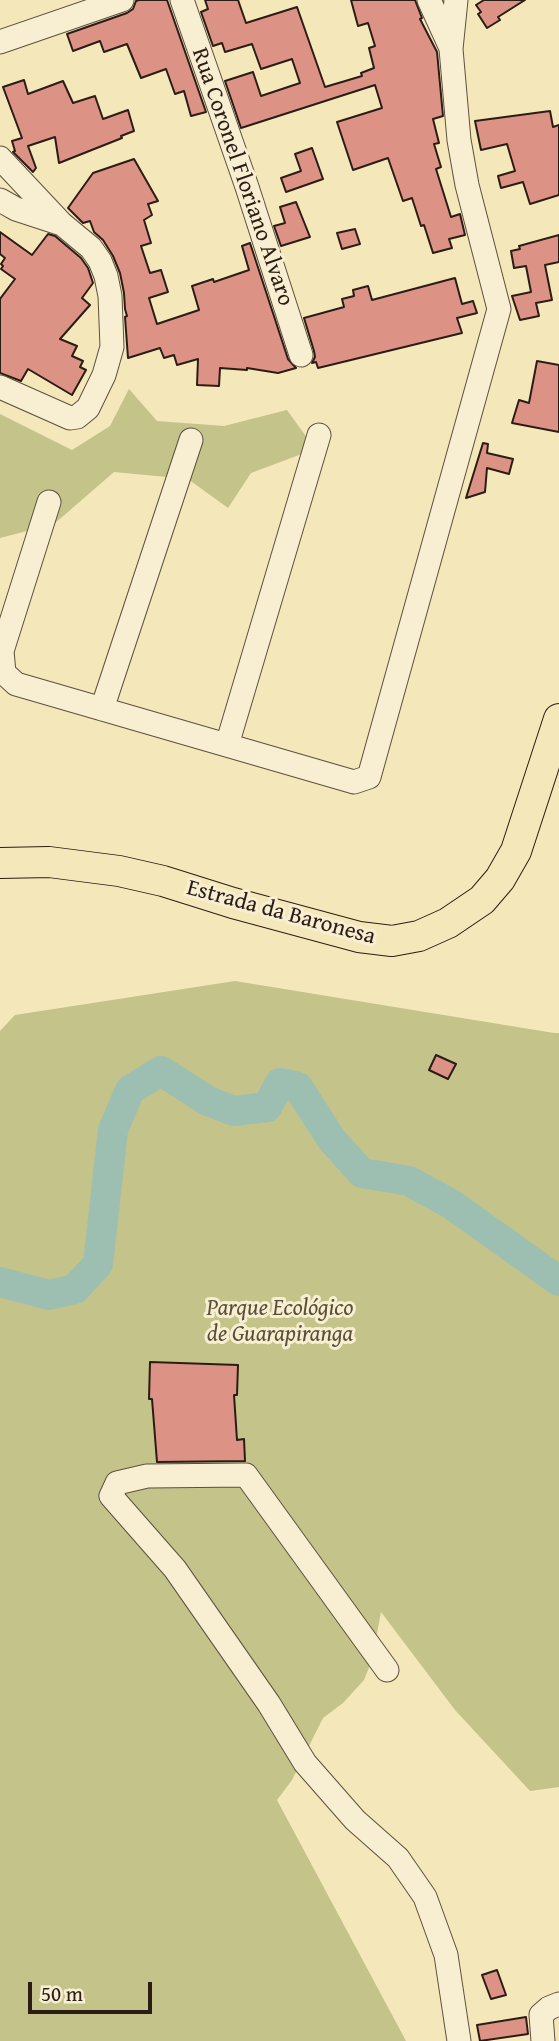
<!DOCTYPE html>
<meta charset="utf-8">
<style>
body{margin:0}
#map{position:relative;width:559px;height:2041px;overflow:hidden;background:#f4e7b9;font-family:"Gentium Book Plus",serif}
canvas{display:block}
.scale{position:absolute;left:28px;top:1982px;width:124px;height:32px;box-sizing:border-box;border:4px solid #2b1d16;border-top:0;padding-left:9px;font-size:21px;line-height:24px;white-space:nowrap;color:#2b1d16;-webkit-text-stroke:5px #f8efd2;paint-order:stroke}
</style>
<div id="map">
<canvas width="559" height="2041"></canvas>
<div class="scale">50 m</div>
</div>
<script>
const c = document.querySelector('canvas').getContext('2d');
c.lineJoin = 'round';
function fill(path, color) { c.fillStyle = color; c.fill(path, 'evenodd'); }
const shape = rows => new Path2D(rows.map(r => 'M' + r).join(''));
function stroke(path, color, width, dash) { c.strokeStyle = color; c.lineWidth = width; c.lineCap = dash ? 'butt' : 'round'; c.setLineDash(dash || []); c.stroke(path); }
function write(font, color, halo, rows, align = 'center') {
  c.font = font + ' "Gentium Book Plus",serif'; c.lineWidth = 6; c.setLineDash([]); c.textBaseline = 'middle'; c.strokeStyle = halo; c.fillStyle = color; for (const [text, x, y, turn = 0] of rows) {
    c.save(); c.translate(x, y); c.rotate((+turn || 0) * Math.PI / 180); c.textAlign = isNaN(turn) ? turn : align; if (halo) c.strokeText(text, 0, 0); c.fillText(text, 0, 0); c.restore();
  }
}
const green = shape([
 [129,389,157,421,224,426,287,410,315,449,251,473,228,508,188,479,114,472,54,524,0,538,0,414,72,450,110,426],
 [235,981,554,1033,559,1033,559,1787,530,1791,455,1710,381,1612,372,1660,364,1680,343,1703,323,1718,292,1780,277,1800,406,2041,0,2041,0,1031,15,1015]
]);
const river = shape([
 [0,1282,49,1295,75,1289,98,1264,113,1130,130,1090,161,1071,208,1101,234,1111,267,1107,280,1083,298,1087,332,1140,362,1173,409,1181,451,1204,559,1281]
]);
const building = shape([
 [139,0,167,0,206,112,191,116,184,91,175,94,166,69,141,78,127,44,104,52,100,41,73,51,67,34,127,13,133,9,136,1,139,0],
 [205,0,238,0,246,23,297,7,325,87,362,76,361,73,374,68,369,48,375,46,368,23,358,26,351,0,415,0,422,18,420,19,437,52,443,116,433,119,439,143,434,144,441,167,436,169,451,217,460,214,465,235,449,239,452,248,433,253,424,225,421,226,412,198,403,201,388,158,353,170,337,122,382,108,375,85,241,128,225,81,253,72,261,96,300,83,292,59,261,69,252,44,225,52,222,43,213,46,201,12,208,9,205,0],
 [484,0,525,0,498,17,500,20,487,28,478,14,481,12,476,5,484,0],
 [24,80,28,94,63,81,73,103,95,96,103,119,128,110,134,131,121,136,122,138,59,163,55,137,28,146,36,168,33,172,13,152,15,151,12,141,22,138,3,87,24,80],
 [550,111,553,127,559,125,559,195,530,204,523,182,501,188,498,176,515,171,507,144,481,150,475,121,550,111],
 [312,148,323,179,286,192,281,178,301,171,295,154,312,148],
 [134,159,158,201,148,204,152,215,144,220,151,243,141,246,150,273,161,270,168,292,149,298,157,324,199,310,192,286,213,279,214,282,249,270,242,246,250,243,288,359,296,368,278,373,247,368,247,370,220,368,219,386,197,385,198,359,177,365,174,355,164,358,160,348,128,358,125,317,127,316,125,309,124,293,120,273,113,256,103,240,94,232,90,221,83,223,68,208,93,173,134,159],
 [296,202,310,237,281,246,274,226,285,223,280,207,296,202],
 [355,229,360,244,342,249,337,233,355,229],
 [0,232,32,255,48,234,55,236,81,258,88,268,93,283,82,298,90,305,60,339,77,346,72,356,83,361,80,367,86,370,72,395,28,369,21,381,0,373,0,299,15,279,1,269,3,266,1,264,5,258,0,254,0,232],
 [559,235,559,262,545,265,552,300,536,303,539,316,520,320,512,296,531,292,526,266,514,268,511,251,520,249,519,246,559,235],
 [455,278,462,304,473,301,477,313,457,318,462,333,318,368,316,362,312,363,315,357,314,351,304,318,344,307,342,299,354,296,353,290,368,286,372,300,455,278],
 [537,361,559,365,559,432,512,423,519,400,529,403,537,361],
 [483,443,488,444,487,453,513,459,509,474,487,468,485,492,466,498,483,443],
 [436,1055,456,1064,448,1079,429,1070,436,1055],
 [150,1362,238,1365,237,1395,234,1395,237,1440,244,1439,245,1461,157,1462,152,1399,149,1399,150,1362],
 [497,1970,506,1995,491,1999,482,1975,497,1970],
 [526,2017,528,2034,480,2041,477,2025,526,2017]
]);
const minor = shape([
 [182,0,247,187,301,355],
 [429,0,450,46],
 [0,42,122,0],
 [0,158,62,224,91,248,100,261,106,276,110,296,112,347,104,375,88,408,77,417,70,418,0,387],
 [0,200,16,209,59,223],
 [49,502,2,651,4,673,16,684,354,782,369,777,499,309,467,185,459,140,451,49,456,0],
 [102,709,191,440],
 [227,745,319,435],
 [387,1670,246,1475,147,1476,117,1483,111,1496,175,1569,269,1704,305,1763,355,1820,398,1858,425,1897,446,1955,459,2041],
 [543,2041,541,2015,549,2008,559,2004]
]);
const major = shape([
 [0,863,49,862,119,871,163,881,233,903,359,937,392,941,419,936,448,923,482,900,500,879,516,851,559,719]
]);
const streetNames = [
 ["Rua Coronel Floriano Alvaro",242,177,71],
 ["Estrada da Baronesa",281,913,15]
];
const parkNames = [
 ["Parque Ecológico",280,1309],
 ["de Guarapiranga",280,1335]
];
fill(green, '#c3c38a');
stroke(river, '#9cbfb1', 30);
fill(building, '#dc9385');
stroke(building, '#2b1d16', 2);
stroke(minor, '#5d503f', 25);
stroke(major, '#2b1d16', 32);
stroke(minor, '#f8efd2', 23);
stroke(major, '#f4e7b9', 30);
write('23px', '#2b1d16', '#f8efd2', streetNames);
write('italic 23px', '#594f39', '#f8efd2', parkNames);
</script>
